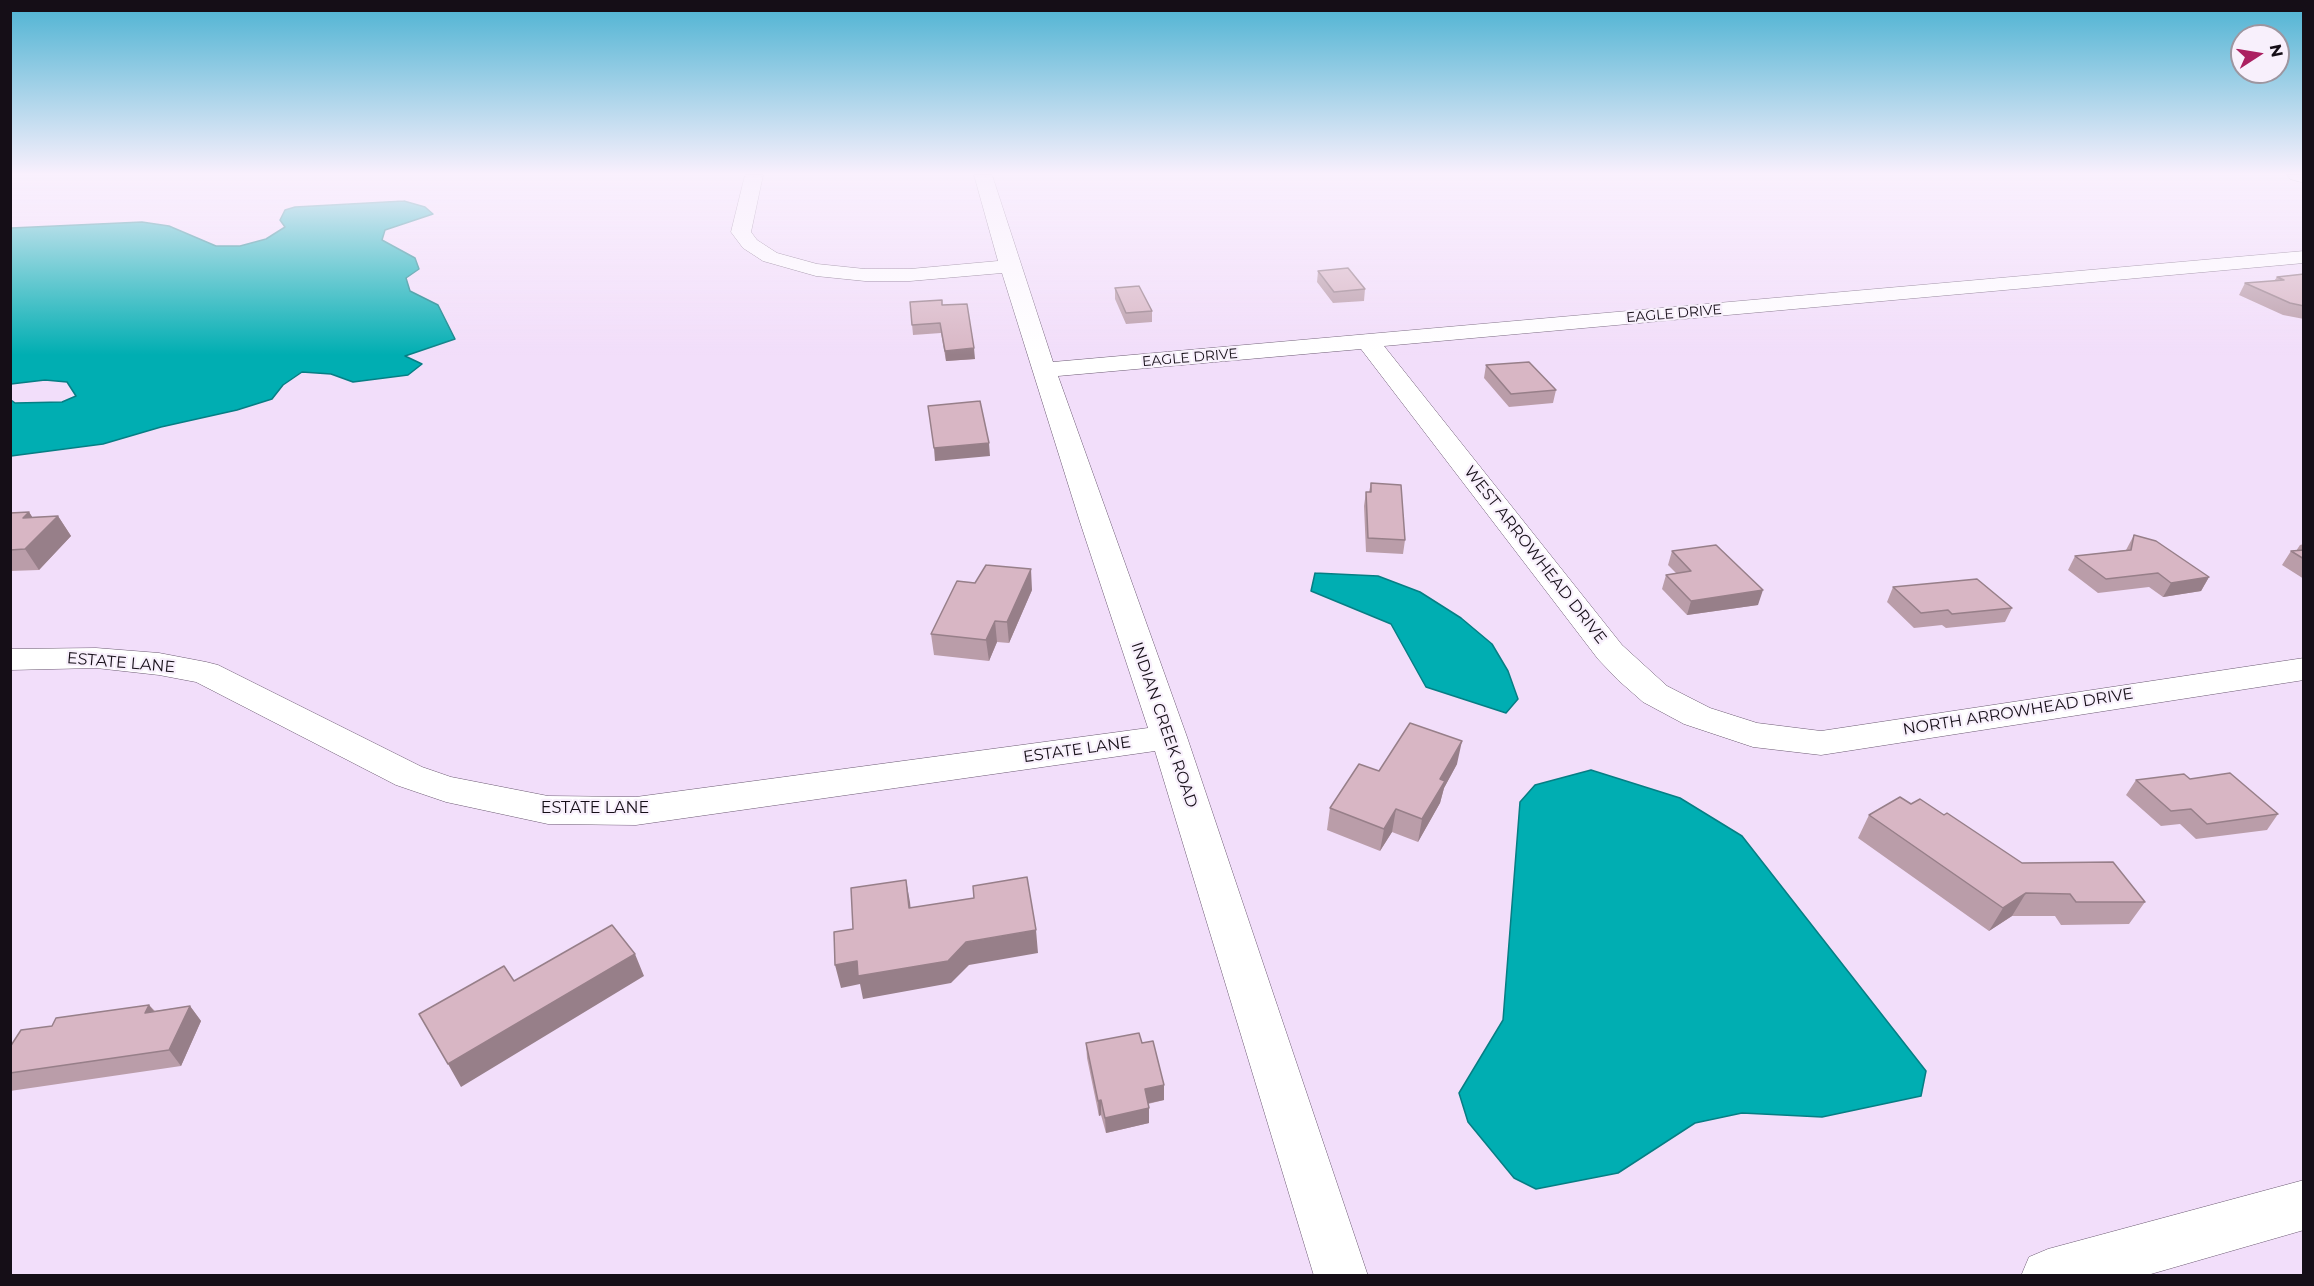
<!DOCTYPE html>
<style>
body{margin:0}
#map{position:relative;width:2314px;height:1286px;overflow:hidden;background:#f2defa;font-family:Montserrat,sans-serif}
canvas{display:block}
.frame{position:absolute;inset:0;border:12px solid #150e17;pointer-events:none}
.north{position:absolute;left:2230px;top:24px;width:60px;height:60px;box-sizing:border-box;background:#f8f0fc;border:2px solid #9d96a0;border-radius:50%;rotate:78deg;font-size:16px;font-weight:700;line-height:24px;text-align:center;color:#150e17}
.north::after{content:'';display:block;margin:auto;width:21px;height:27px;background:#ab2061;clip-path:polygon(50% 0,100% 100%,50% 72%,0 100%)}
</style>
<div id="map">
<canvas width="2314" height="1286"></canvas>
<div class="frame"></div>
<div class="north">N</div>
</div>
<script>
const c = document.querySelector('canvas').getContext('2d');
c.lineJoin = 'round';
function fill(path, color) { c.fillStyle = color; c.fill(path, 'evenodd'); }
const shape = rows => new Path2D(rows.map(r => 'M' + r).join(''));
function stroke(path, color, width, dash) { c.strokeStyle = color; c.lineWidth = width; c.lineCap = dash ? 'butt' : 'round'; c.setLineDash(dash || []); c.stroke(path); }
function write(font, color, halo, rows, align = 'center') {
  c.font = font + ' Montserrat,sans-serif'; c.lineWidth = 4.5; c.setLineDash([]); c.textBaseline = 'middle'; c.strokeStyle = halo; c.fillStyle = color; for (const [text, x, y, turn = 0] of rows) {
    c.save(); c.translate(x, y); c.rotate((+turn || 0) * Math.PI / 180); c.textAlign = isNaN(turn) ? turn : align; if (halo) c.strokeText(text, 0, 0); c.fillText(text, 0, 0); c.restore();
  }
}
const water = shape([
 [404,201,425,207,433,214,385,230,382,240,415,258,419,269,406,278,410,291,438,305,455,339,405,356,422,364,408,375,353,382,331,374,302,372,283,385,272,399,237,410,161,427,103,444,11,456,11,400,15,403,62,402,76,396,67,382,45,380,11,384,11,228,142,222,169,226,216,246,240,246,266,239,285,227,280,220,285,210,295,207,404,201],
 [1315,573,1378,576,1420,592,1461,618,1492,644,1508,671,1518,699,1506,713,1426,687,1391,624,1311,591,1315,573],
 [1591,770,1680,798,1742,836,1926,1071,1921,1096,1822,1117,1742,1113,1695,1123,1618,1173,1536,1189,1514,1178,1468,1122,1459,1093,1503,1020,1520,802,1535,785,1591,770]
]);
const street = shape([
 [745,175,763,175,751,232,757,240,777,253,817,264,865,269,910,269,998,261,974,175,992,175,1053,362,2304,251,2304,263,1384,346,1622,645,1667,686,1710,708,1757,723,1821,731,2304,658,2304,680,1821,755,1753,747,1684,724,1643,702,1618,680,1598,659,1361,349,1058,376,1187,737,1368,1276,1314,1276,1155,751,636,825,548,824,446,802,396,785,196,682,159,675,96,668,10,670,10,649,96,648,159,653,206,662,218,665,422,767,451,777,548,796,636,797,1148,728,1080,522,1002,273,910,281,865,281,816,276,763,261,743,248,731,232,745,175],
 [2287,175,2304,175,2304,183,2290,179,2287,175]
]);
const secondary = shape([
 [2304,1180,2304,1230,2144,1276,2021,1276,2029,1257,2048,1249,2304,1180]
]);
const wall = shape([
 [1318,271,1365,289,1364,301,1333,303,1317,282],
 [2304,274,2304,319,2283,315,2239,295,2245,283,2274,281,2277,277],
 [1115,288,1152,311,1152,322,1126,324,1115,299],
 [910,302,942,305,975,359,946,361,941,333,913,335],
 [1486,365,1556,390,1553,403,1509,407,1484,378],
 [1371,483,1405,540,1403,554,1366,552,1364,506,1366,492,1369,492],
 [29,512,32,517,58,516,71,536,39,570,10,571,10,513],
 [2134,535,2209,577,2201,591,2163,597,2149,587,2098,593,2068,570,2075,556,2126,550],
 [2304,544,2304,579,2282,565,2291,551,2296,551,2300,545],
 [1672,551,1758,605,1687,615,1662,589,1666,575,1676,573,1668,565],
 [1893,587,2012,608,2005,622,1946,628,1942,625,1914,628,1887,602],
 [1032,590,1009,643,997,642,989,661,934,655,931,634],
 [1457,764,1444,788,1440,803,1418,842,1392,832,1380,851,1327,830,1330,808,1379,771],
 [2190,779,2278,814,2267,830,2196,839,2180,824,2161,826,2126,795,2136,780],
 [1911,804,1944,815,2022,863,2145,902,2129,924,2061,925,2055,916,2012,916,1989,931,1858,838,1869,815],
 [149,1005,155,1011,190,1006,201,1021,181,1066,10,1091,10,1047,52,1026],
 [1086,1043,1142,1043,1164,1100,1148,1104,1149,1123,1106,1133,1101,1115,1099,1116,1087,1058]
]);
const shadedWall = shape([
 [974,348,975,359,946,361,945,351],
 [989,443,990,456,935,461,934,448],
 [29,512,42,532,23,518],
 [58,516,71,536,39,570,25,549],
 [1031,569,1032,590,1009,643,1007,622],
 [2209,577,2201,591,2163,597,2171,583],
 [1763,590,1758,605,1687,615,1691,601],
 [995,621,997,642,989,661,986,640],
 [1462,741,1457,764,1444,788,1440,803,1418,842,1422,819,1440,779],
 [1396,809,1392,832,1380,851,1384,829],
 [906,880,910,902,913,931,909,908],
 [2026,893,2012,916,1989,931,2003,908],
 [1036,930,1038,953,969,965,951,983,863,999,860,984,841,988,835,965],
 [635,954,644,976,461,1087,448,1064],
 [149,1005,161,1020,145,1013],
 [190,1006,201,1021,181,1066,169,1050],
 [1164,1085,1164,1100,1145,1104,1145,1089],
 [1101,1100,1101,1115,1099,1116,1098,1101],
 [1149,1108,1149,1123,1106,1133,1105,1118]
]);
const building = shape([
 [1348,268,1365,289,1334,292,1318,271,1348,268],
 [2304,274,2304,306,2290,303,2245,283,2284,280,2277,277,2304,274],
 [1139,286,1152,311,1126,313,1115,288,1139,286],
 [942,300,942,305,967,304,974,348,945,351,940,323,912,325,910,302,942,300],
 [1529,362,1556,390,1511,394,1486,365,1529,362],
 [980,401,989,443,934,448,928,406,980,401],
 [1371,483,1401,485,1405,540,1368,538,1366,492,1371,492,1371,483],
 [29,512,23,518,58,516,25,549,10,550,10,513,29,512],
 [2134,535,2156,541,2209,577,2171,583,2158,573,2106,579,2075,556,2131,550,2134,535],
 [1716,545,1763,590,1691,601,1666,575,1691,571,1672,551,1716,545],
 [2304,550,2304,559,2291,551,2304,550],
 [986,565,1031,569,1007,622,995,621,986,640,931,634,957,581,975,583,986,565],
 [1977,579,2012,608,1952,614,1948,610,1921,613,1893,587,1977,579],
 [1410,723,1462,741,1440,779,1445,781,1422,819,1396,809,1384,829,1330,808,1359,764,1379,771,1410,723],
 [2230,773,2278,814,2207,824,2191,809,2171,811,2136,780,2184,774,2190,779,2230,773],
 [1900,797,1911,804,1920,799,1944,815,1947,813,2022,863,2113,862,2145,902,2076,902,2070,894,2026,893,2003,908,1869,815,1900,797],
 [1027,877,1036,930,966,942,948,961,858,976,857,961,835,965,834,932,853,929,851,888,906,880,909,908,974,898,973,886,1027,877],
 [612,925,635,954,448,1064,419,1014,504,966,514,981,612,925],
 [149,1005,145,1013,190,1006,169,1050,10,1073,10,1047,21,1030,52,1026,56,1018,149,1005],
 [1139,1033,1142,1043,1153,1041,1164,1085,1145,1089,1149,1108,1105,1118,1101,1100,1098,1101,1086,1043,1139,1033]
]);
const farStreetnames = [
 ["EAGLE DRIVE",1674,314,-5],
 ["EAGLE DRIVE",1190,358,-5]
];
const streetNames = [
 ["WEST ARROWHEAD DRIVE",1535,555,52],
 ["ESTATE LANE",121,663,5],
 ["NORTH ARROWHEAD DRIVE",2018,712,-9],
 ["INDIAN CREEK ROAD",1164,725,71],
 ["ESTATE LANE",1077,750,-8],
 ["ESTATE LANE",595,808]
];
fill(water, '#00aeb2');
stroke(water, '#067e84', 1.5);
stroke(street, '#6c5b73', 1);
stroke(secondary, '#6c5b73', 1);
fill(street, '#fff');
fill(secondary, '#fff');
fill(wall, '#ba9da9');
fill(shadedWall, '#977f89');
fill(building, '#d8b6c4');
stroke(building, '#977f89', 1.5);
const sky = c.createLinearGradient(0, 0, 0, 355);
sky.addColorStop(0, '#4bb2d2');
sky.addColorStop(0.49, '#f9f0fd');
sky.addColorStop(1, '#f9f0fd00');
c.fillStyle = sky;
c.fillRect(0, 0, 2314, 355);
write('14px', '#150e17', '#f8f0fc', farStreetnames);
write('16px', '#150e17', '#f8f0fc', streetNames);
</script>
